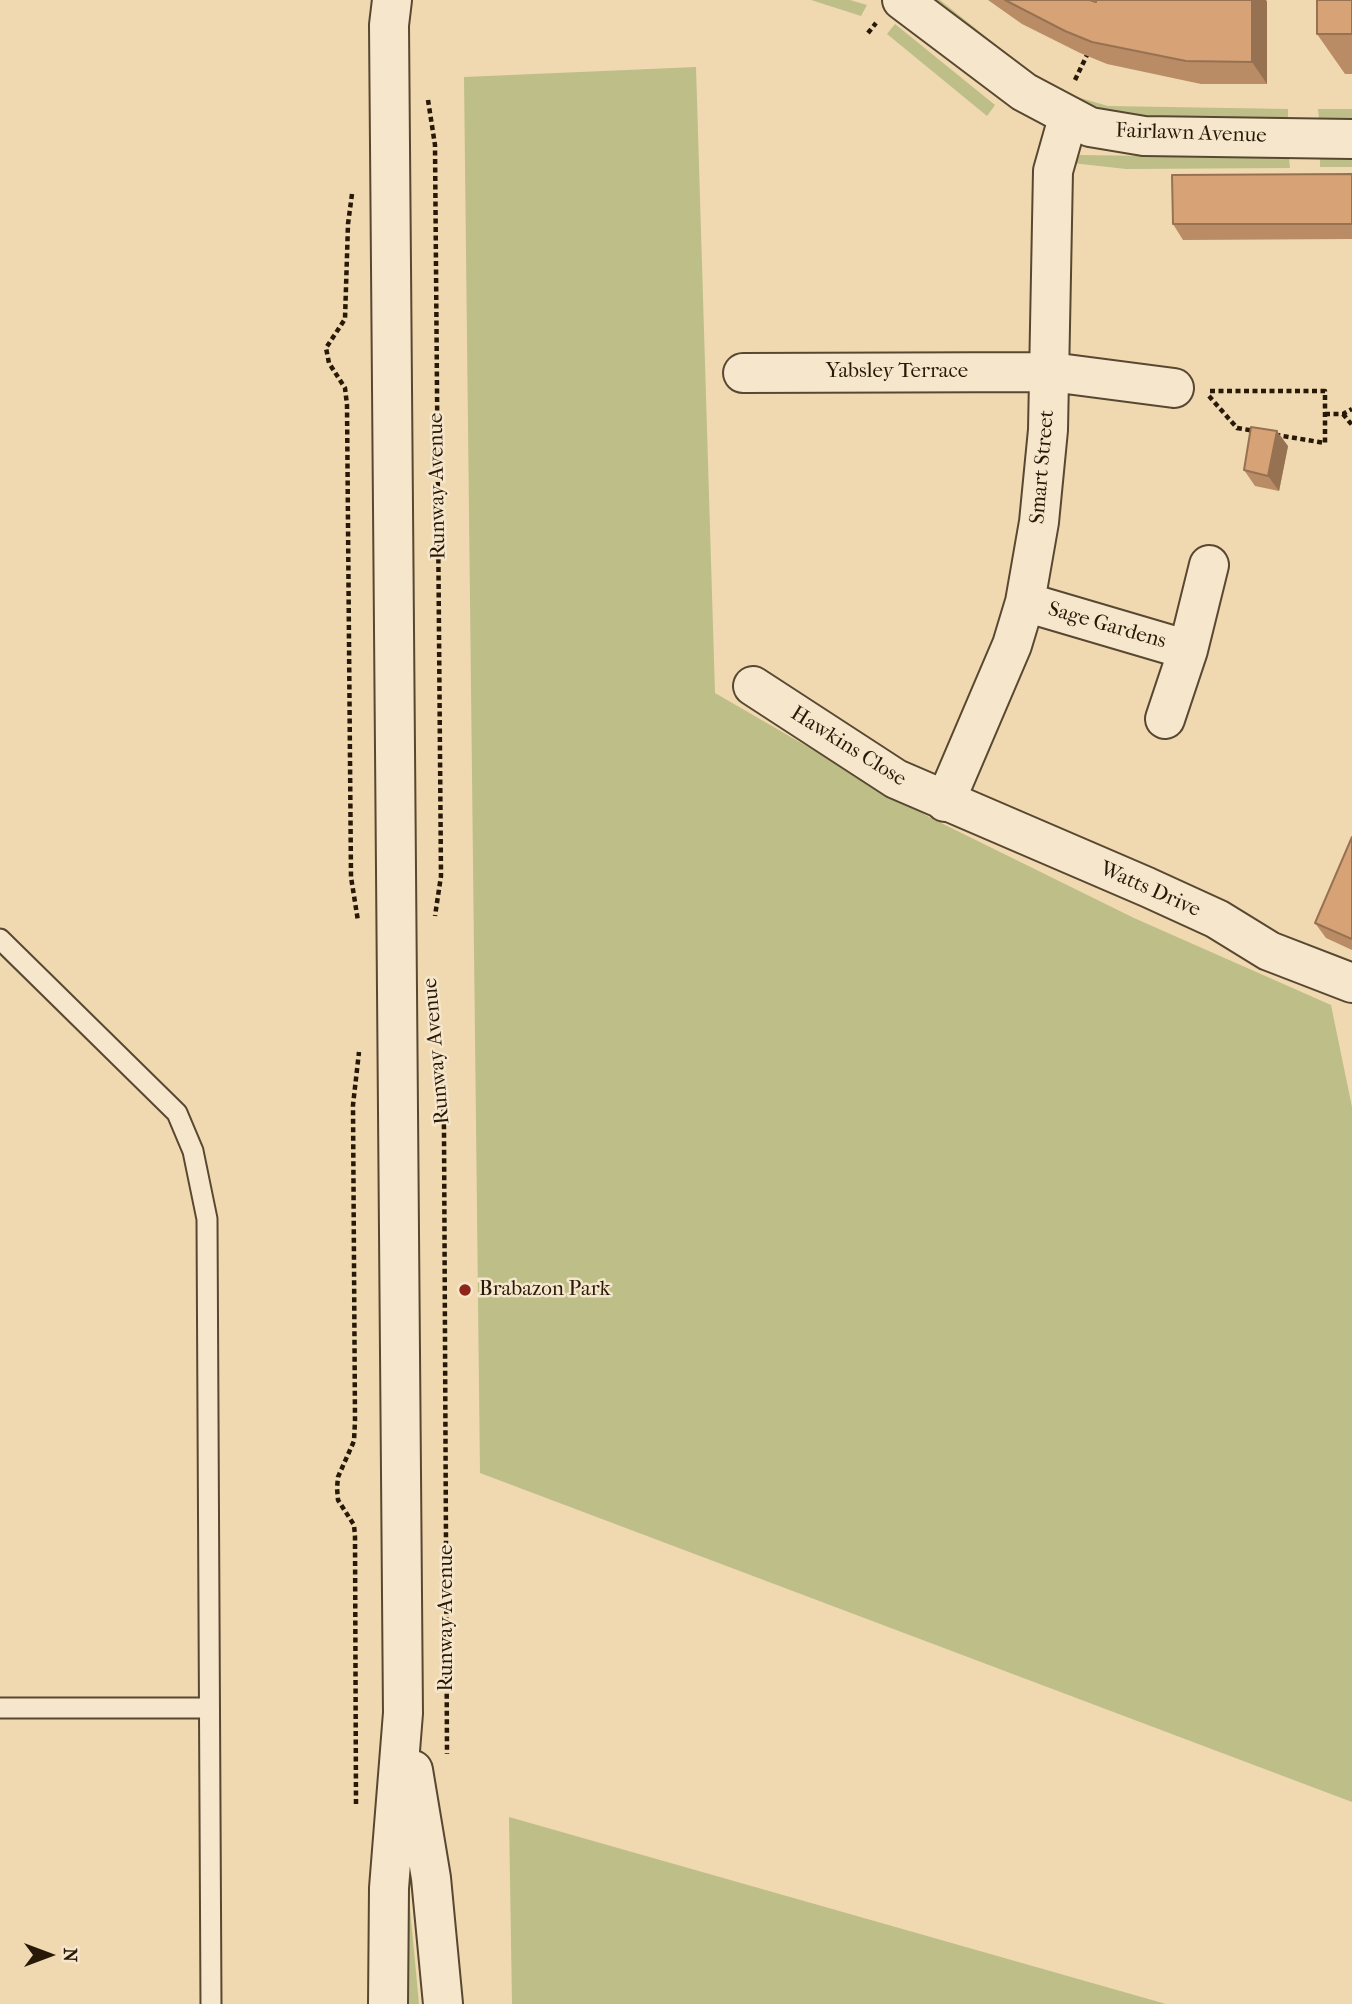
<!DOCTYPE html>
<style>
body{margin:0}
#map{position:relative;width:1352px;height:2004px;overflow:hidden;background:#f0d9b0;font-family:"IM FELL French Canon",serif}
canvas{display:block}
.north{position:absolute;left:14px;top:1920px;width:70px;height:70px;-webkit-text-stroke:5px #f5e6cc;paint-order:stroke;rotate:90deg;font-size:19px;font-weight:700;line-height:28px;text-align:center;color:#271807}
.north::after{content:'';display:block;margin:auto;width:24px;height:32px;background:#271807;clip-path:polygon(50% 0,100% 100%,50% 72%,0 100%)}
</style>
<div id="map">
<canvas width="1352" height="2004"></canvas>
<div class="north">N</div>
</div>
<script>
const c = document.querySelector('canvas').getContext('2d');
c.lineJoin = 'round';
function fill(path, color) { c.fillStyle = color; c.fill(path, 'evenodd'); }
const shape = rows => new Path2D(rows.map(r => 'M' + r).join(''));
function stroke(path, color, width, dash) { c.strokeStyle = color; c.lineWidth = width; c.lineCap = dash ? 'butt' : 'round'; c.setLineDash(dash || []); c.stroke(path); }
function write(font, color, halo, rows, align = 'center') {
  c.font = font + ' "IM FELL French Canon",serif'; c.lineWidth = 5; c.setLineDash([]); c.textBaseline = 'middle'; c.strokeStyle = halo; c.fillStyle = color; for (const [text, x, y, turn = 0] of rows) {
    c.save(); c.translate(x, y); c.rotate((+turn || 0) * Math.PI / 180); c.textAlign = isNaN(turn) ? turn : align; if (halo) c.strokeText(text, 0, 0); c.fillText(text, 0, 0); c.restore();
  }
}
const green = shape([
 [811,0,850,0,867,5,861,16],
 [919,0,940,0,1026,69,1064,93,1108,106,1288,109,1288,119,1145,118,1073,104],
 [895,24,995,105,987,116,887,34],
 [696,67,715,693,929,817,1134,918,1331,1005,1352,1107,1352,1802,480,1473,464,77],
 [1318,109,1352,109,1352,119,1319,119],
 [1080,155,1289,158,1290,168,1126,169,1063,162],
 [1320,155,1352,155,1352,167,1320,167],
 [509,1817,1166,2004,512,2004],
 [407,1867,410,1908,419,2004,401,2004]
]);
const path = shape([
 [868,33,876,23],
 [1075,80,1087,55],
 [428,100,435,145,441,876,435,916],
 [352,194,348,224,345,319,326,348,329,363,345,388,347,405,351,877,358,921],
 [1210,391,1325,391,1325,443,1277,435],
 [1209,396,1237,428,1255,431],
 [1325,414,1343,414,1352,409],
 [1343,414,1352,425],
 [436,1057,443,1096,444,1129,447,1754],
 [356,1804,355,1536,354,1525,338,1500,337,1488,338,1477,354,1441,355,1421,353,1105,359,1052]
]);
const service = shape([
 [0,939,177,1113,193,1151,207,1219,211,2004],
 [0,1708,207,1708]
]);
const minor = shape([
 [902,0,1024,92,1090,127,1144,136,1352,139],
 [743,373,1051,372,1174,388],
 [1025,602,1188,650],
 [753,686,896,779,1147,887,1217,919,1269,951,1352,983],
 [1165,719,1188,650,1209,565],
 [945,802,1012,645,1025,602,1039,522,1048,430,1053,171,1068,118],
 [413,1770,431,1878,443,2004],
 [388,2004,389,1888,403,1713,389,25,392,0]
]);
const wall = shape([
 [988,0,1266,0,1267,2,1267,84,1201,84,1107,64,1080,53,1022,24],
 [1352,0,1352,74,1345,74,1317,34],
 [1352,174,1352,239,1183,240,1173,224],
 [1288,446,1279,491,1255,486,1244,470],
 [1352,837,1352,950,1326,938,1315,923]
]);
const shadedWall = shape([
 [1252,0,1266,0,1267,2,1267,84,1252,62],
 [1277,431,1288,446,1279,491,1268,476]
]);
const building = shape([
 [1005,0,1090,0,1096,2,1096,0,1252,0,1252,62,1186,61,1092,42,1065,31,1005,0],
 [1317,0,1352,0,1352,34,1317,34,1317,0],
 [1352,174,1352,224,1173,224,1172,175,1352,174],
 [1251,427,1277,431,1268,476,1244,470,1251,427],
 [1352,837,1352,939,1315,923,1352,837]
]);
const markers = [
 [465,1290,7,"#8f2418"]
];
const streetNames = [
 ["Fairlawn Avenue",1191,134,2],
 ["Yabsley Terrace",897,372],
 ["Smart Street",1043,467,-85],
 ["Runway Avenue",438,486,-91],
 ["Sage Gardens",1107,626,16],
 ["Hawkins Close",848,747,32],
 ["Watts Drive",1150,890,24],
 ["Runway Avenue",437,1051,-95],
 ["Runway Avenue",447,1618,-90]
];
const poiNames = [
 ["Brabazon Park",479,1290]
];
fill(green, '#bdbe88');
stroke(service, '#594831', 23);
stroke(minor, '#594831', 42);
stroke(path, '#271807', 4.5, [5, 3.5]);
stroke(service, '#f5e6cc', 19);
stroke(minor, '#f5e6cc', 38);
fill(wall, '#b98c65');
fill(shadedWall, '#967253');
fill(building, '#d7a376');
stroke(building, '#967253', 2);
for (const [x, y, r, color] of markers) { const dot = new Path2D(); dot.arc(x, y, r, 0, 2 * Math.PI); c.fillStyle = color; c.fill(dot); stroke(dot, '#f5e6cc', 2.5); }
write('21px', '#271807', '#f5e6cc', streetNames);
write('21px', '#271807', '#f5e6cc', poiNames, 'left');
</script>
